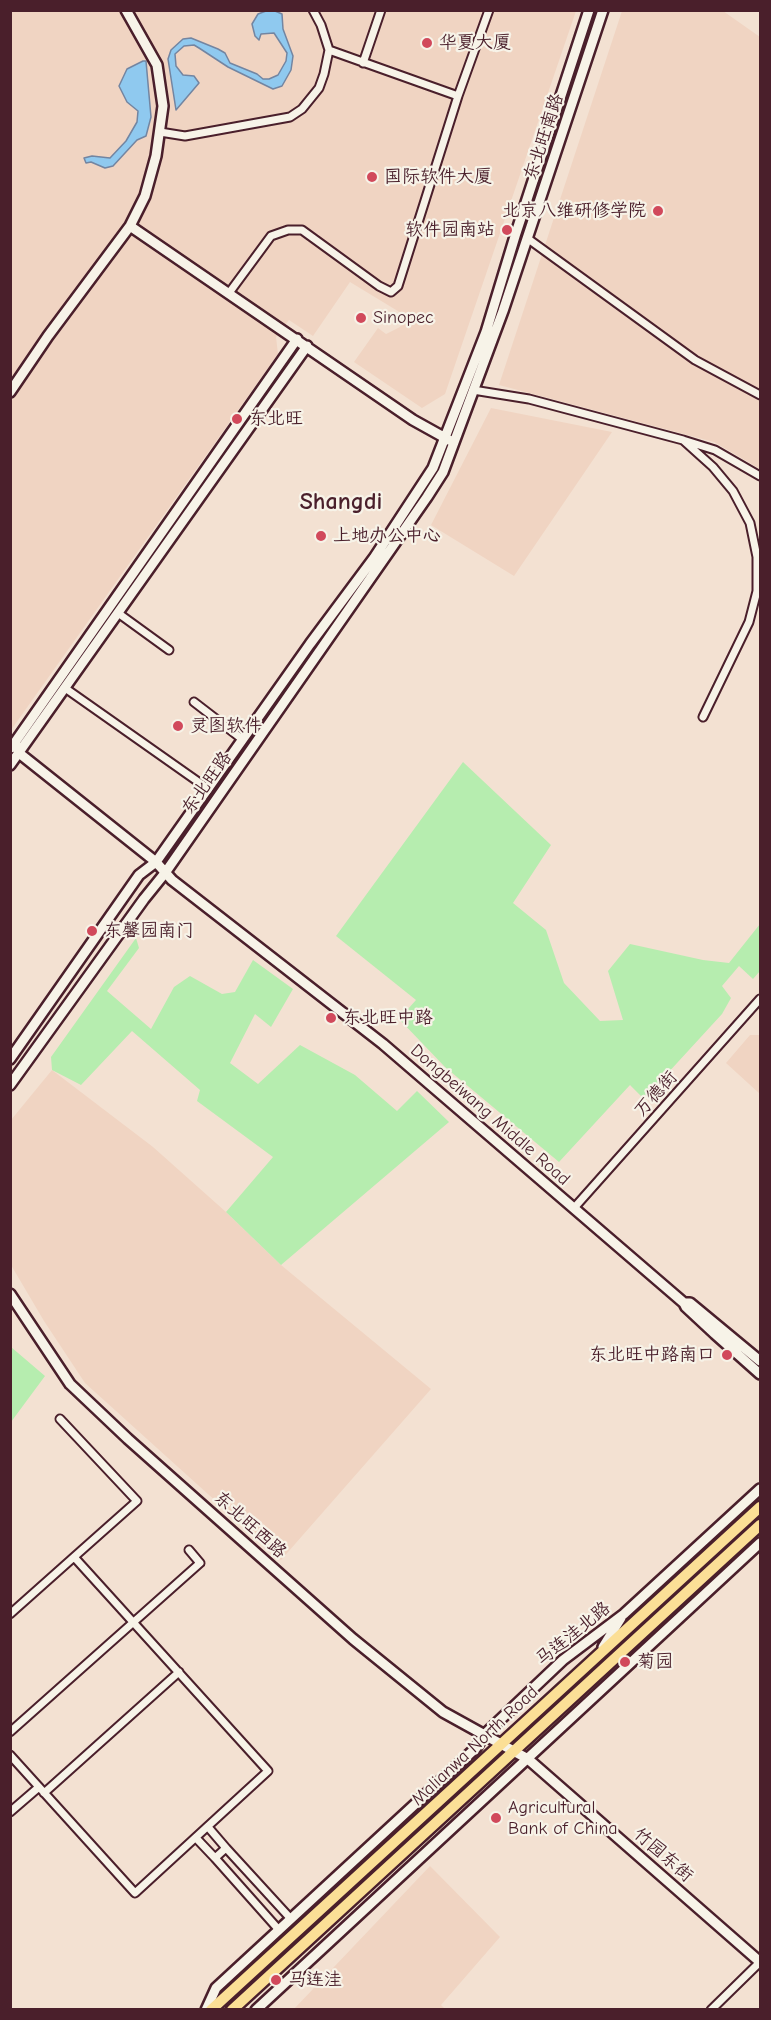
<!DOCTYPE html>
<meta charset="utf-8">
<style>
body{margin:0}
#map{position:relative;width:771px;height:2020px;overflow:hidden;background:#f3e1d2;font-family:"Comic Neue",sans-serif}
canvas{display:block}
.frame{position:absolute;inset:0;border:12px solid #4a1f2b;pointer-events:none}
</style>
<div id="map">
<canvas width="771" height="2020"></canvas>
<div class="frame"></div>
</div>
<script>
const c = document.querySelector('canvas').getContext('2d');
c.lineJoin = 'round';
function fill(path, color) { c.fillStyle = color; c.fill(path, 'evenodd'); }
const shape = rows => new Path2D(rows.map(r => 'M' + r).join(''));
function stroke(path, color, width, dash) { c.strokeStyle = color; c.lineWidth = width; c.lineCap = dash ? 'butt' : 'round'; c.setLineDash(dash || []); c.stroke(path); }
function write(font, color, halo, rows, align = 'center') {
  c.font = font + ' "Comic Neue","LXGW WenKai TC",sans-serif'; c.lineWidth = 4.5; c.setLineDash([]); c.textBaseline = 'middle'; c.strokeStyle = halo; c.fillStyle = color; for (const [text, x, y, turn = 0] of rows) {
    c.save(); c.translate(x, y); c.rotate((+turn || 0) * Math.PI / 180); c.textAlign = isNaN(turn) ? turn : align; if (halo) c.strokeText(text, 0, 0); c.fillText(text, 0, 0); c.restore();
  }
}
const built = shape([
 [11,11,576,11,445,394,422,408,354,362,378,328,386,334,400,327,406,316,350,282,313,336,289,320,276,337,278,354,11,730],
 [622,11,723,11,760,37,760,469,714,442,499,385],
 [491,408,612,432,514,576,431,525],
 [750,1035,760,1035,760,1094,726,1063],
 [52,1070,153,1147,226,1212,281,1265,431,1389,281,1560,85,1383,44,1321,11,1265,11,1120],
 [430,1866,500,1937,441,2005,445,2009,294,2009]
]);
const green = shape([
 [463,762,551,845,513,903,546,930,564,983,600,1021,623,1020,608,971,630,944,703,960,729,963,760,924,760,971,753,979,739,966,722,986,731,998,722,1014,644,1099,630,1085,559,1162,445,1067,399,1019,416,1000,336,936],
 [136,938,139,948,107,991,151,1029,174,987,190,976,222,994,235,992,253,960,293,989,271,1027,255,1014,230,1063,258,1084,300,1045,355,1075,397,1111,417,1091,449,1122,281,1265,226,1212,273,1157,197,1101,200,1090,132,1031,81,1085,52,1070,51,1057],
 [11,1347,45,1376,11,1422]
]);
const water = shape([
 [266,11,275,11,282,14,283,29,293,56,291,70,282,86,273,89,228,67,199,48,194,45,184,46,175,54,176,66,183,75,194,76,199,83,176,110,168,59,171,50,183,39,191,38,218,49,225,53,230,63,257,74,263,79,269,79,278,75,286,61,287,53,274,33,261,34,259,40,255,36,252,24,258,14,266,11],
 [143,61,146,61,151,117,146,136,137,140,113,166,105,168,91,162,86,163,84,158,92,156,110,158,126,141,137,122,138,111,127,102,119,86,127,69,143,61]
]);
const street = shape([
 [329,50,458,96],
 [363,63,381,10],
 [160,132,185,136,290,117,302,109,319,88,324,74,329,50,321,25,313,10],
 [527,238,695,360,760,395],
 [229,293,271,236,288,230,302,230,379,286,391,292,398,286,458,96,489,10],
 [473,390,529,399,683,440,715,450,760,476],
 [683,440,713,467,733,491,750,523,757,557,757,591,749,622,703,717],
 [118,613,169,650],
 [65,688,207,788],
 [194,702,242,739],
 [574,1208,760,999],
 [60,1419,137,1501,74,1557],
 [10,1614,74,1557,268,1771,135,1893,10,1755],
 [10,1732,200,1563,189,1550],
 [44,1793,179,1672],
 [10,1812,39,1787],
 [208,1827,226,1848],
 [196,1838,215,1858],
 [279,1930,215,1858,226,1848,291,1919],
 [711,2010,760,1962]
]);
const secondary = shape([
 [130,226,413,420,449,440],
 [10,392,48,336,130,226,145,196,156,156,163,106,157,65,126,10],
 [15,743,19,753,156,862,172,880,383,1044,684,1303,686,1307,715,1334,760,1374],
 [11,748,297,339],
 [10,765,307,346],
 [10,1059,139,875,156,862,310,644,374,558,433,468,486,332,516,233,589,10],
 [10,1085,144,899,165,873,427,497,443,472,503,311,603,10],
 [10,1294,70,1384,128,1439,353,1639,443,1712,528,1759,760,1962],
 [684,1303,690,1303,760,1361],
 [603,1647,621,1618],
 [206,2010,216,1988,476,1748,484,1735,563,1660,624,1614,760,1489],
 [256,2010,760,1543]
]);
const primary = shape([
 [211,2010,760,1507],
 [232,2010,760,1525]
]);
const markers = [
 [427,43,6,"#d1495b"],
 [372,177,6,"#d1495b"],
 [658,211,6,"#d1495b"],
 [507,230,6,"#d1495b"],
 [361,318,6,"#d1495b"],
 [237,419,6,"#d1495b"],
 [321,536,6,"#d1495b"],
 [178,726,6,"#d1495b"],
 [92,931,6,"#d1495b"],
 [331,1018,6,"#d1495b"],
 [727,1355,6,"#d1495b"],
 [625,1662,6,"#d1495b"],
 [496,1818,6,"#d1495b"],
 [276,1980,6,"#d1495b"]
];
const poiNames = [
 ["华夏大厦",439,43],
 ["国际软件大厦",384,177],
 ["北京八维研修学院",646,211,"right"],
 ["软件园南站",495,230,"right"],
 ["Sinopec",373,318],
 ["东北旺",249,419],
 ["上地办公中心",333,536],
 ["灵图软件",190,726],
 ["东馨园南门",104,931],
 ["东北旺中路",343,1018],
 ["东北旺中路南口",715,1355,"right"],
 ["菊园",637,1662],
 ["Agricultural",508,1808],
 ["Bank of China",508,1829],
 ["马连洼",288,1980]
];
const streetNames = [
 ["东北旺南路",544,137,-72],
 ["东北旺路",207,783,-55],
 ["万德街",656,1094,-48],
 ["Dongbeiwang Middle Road",490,1115,41],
 ["东北旺西路",250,1525,42],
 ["马连洼北路",573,1634,-39],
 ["Malianwa North Road",475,1746,-43],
 ["竹园东街",663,1855,41]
];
const districtNames = [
 ["Shangdi",341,502]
];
fill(built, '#f0d4c2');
fill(green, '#b6edaf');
fill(water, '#8fc9ef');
stroke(water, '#7385a1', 1.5);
stroke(street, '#4a1f2b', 11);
stroke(secondary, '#4a1f2b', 14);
stroke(primary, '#4a1f2b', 15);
stroke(street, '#f7f3e8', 7);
stroke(secondary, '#f7f3e8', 9);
stroke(primary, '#fbdf96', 10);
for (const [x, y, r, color] of markers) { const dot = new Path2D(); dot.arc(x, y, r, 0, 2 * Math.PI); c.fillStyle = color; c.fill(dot); stroke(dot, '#f7f3e8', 2); }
write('18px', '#4a1f2b', '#f7f3e8', poiNames, 'left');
write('18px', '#4a1f2b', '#f7f3e8', streetNames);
write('bold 24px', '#4a1f2b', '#f7f3e8', districtNames);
</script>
